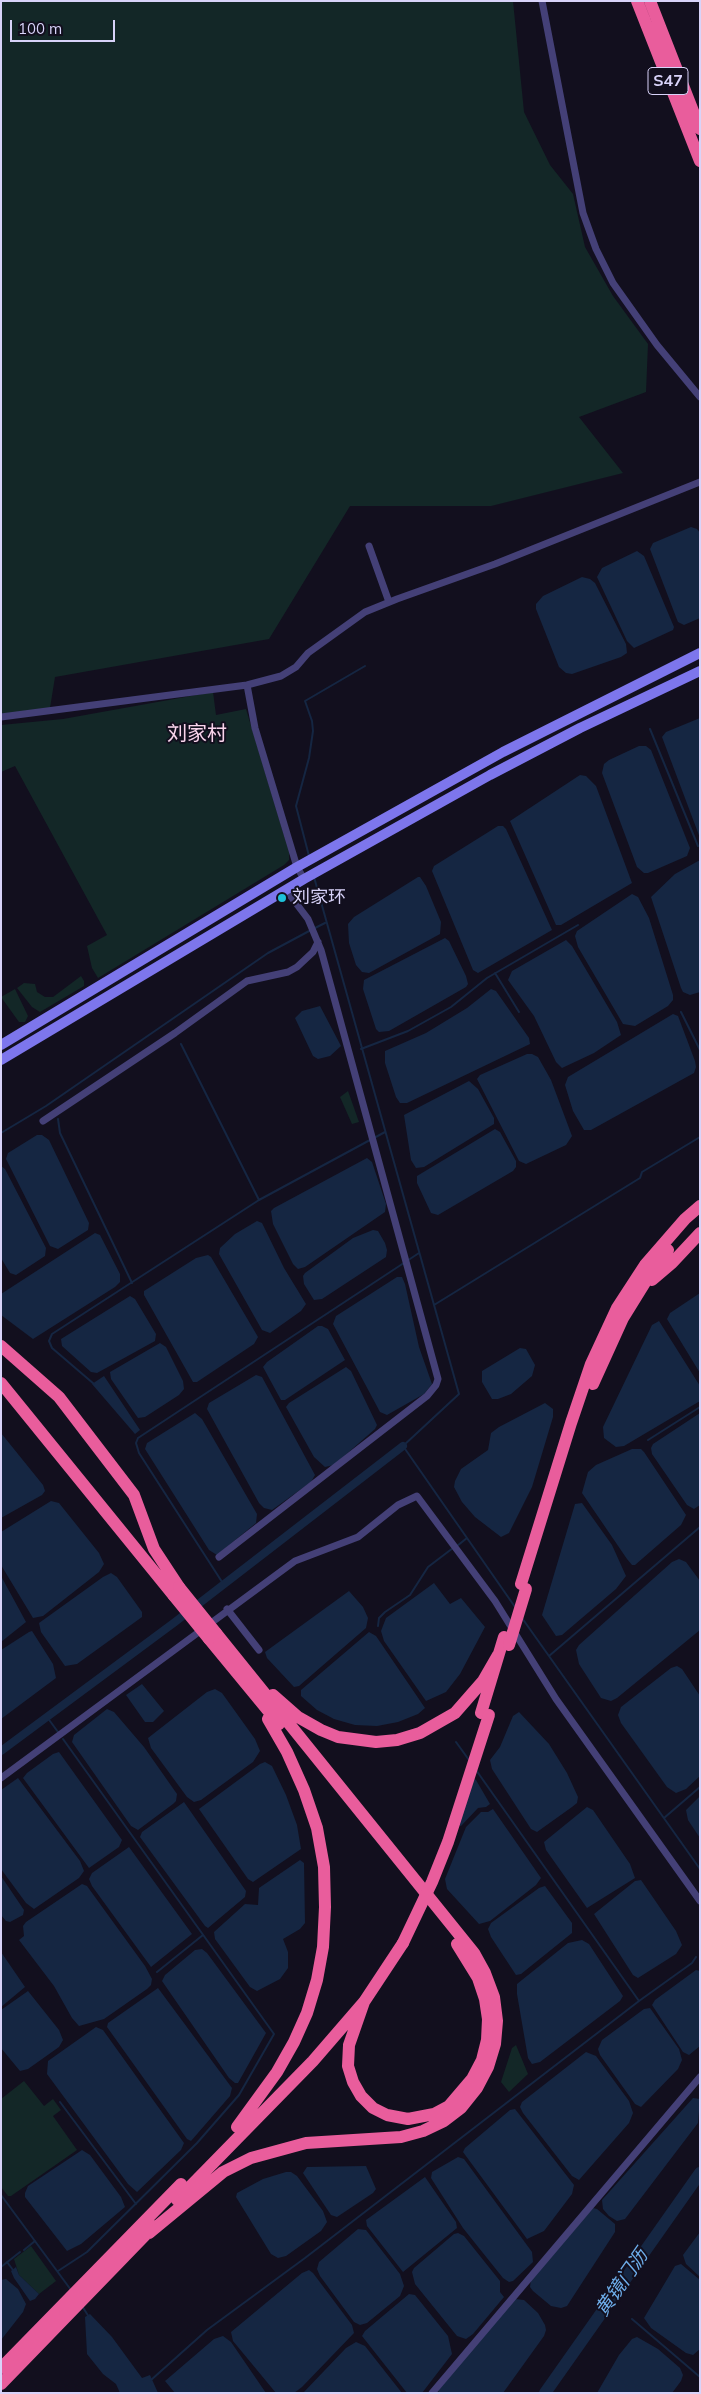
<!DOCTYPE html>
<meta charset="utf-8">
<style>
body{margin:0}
#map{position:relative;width:701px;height:2394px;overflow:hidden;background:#120f1e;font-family:Mulish,sans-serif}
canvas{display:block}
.frame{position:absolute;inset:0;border:2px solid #d8d3f9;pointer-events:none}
.scale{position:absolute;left:10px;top:20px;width:105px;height:22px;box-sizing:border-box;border:2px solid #d8d3f9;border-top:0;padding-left:6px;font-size:15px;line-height:18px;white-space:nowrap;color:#d8d3f9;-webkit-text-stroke:4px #120f1e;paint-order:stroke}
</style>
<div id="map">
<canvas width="701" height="2394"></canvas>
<div class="frame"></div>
<div class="scale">100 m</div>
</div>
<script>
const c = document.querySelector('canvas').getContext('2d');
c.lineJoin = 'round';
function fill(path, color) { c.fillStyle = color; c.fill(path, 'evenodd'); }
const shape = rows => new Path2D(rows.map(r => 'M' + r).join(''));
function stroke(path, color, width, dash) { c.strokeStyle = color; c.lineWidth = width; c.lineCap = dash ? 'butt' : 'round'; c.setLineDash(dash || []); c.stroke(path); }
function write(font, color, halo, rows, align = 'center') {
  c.font = font + ' Mulish,"Noto Sans SC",sans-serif'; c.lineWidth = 4; c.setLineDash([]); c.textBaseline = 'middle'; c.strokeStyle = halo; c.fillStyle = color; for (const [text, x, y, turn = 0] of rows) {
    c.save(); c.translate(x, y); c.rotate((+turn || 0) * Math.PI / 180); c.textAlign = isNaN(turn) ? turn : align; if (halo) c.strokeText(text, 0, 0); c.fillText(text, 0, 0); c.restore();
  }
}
const green = shape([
 [1,1,513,1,524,112,550,165,573,194,585,247,613,296,648,344,646,392,579,417,623,473,491,506,350,506,269,639,55,677,50,708,1,714],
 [213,692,216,715,246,709,289,852,289,860,284,865,98,978,92,968,87,946,107,935,15,766,1,772,1,725,63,719],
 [81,976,84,981,84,986,40,1012,32,1007,17,988,24,983,35,984,37,992,45,997,53,997],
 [15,989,28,1016,25,1022,19,1022,1,997],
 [348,1091,359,1122,352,1124,340,1097],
 [516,2045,528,2074,509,2092,501,2082,512,2048],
 [24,2081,44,2106,53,2099,61,2110,53,2116,77,2150,11,2196,8,2196,1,2187,1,2099],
 [31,2246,56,2281,39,2294,19,2275,14,2259]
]);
const water = shape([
 [691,527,697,529,700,533,700,618,684,625,678,622,676,617,650,549,653,543],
 [637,551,644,556,674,627,673,630,634,648,627,641,597,577,602,568],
 [582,577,590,579,595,583,626,644,627,653,621,657,572,674,566,673,559,667,536,609,536,604,543,596],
 [700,718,700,838,662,737,666,732],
 [639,746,646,746,651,750,690,848,687,856,648,873,644,873,637,867,602,773,604,764,609,760],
 [580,775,586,776,596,786,632,883,561,925,556,925,510,821],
 [498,826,503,826,506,829,552,930,478,973,473,970,432,871,434,866],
 [700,860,700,992,690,995,683,992,681,988,651,897,675,874],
 [418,877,420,877,426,886,441,922,440,934,369,973,362,972,356,965,349,943,348,924,354,917],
 [632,894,638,897,649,918,673,995,673,1000,668,1006,635,1026,623,1024,578,947,575,936,577,931],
 [445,938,449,941,466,976,468,984,466,987,389,1031,379,1032,376,1029,363,989,364,980],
 [566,940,572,946,617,1022,621,1035,594,1053,562,1068,556,1062,534,1016,508,980,512,971],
 [491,989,496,991,529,1038,530,1044,407,1103,400,1103,396,1097,385,1063,385,1051,426,1033,467,1008],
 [320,1006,341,1046,330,1056,318,1059,313,1056,295,1018,302,1011],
 [673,1014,678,1016,695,1061,696,1067,694,1073,591,1130,584,1130,573,1111,565,1085,568,1077],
 [527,1054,532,1054,538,1057,551,1080,572,1136,566,1145,526,1164,519,1161,477,1079,480,1075],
 [469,1081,478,1089,494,1118,494,1124,424,1167,416,1168,411,1160,404,1115],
 [495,1129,500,1132,516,1161,516,1167,513,1171,438,1215,431,1213,417,1183,417,1176],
 [37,1135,42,1135,49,1140,89,1223,88,1230,58,1249,50,1246,6,1159,8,1153],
 [367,1158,372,1162,386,1204,385,1212,305,1267,298,1269,293,1264,273,1224,271,1211,274,1208],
 [1,1166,5,1169,46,1248,45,1256,16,1275,10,1273,1,1258],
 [257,1221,262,1223,284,1268,306,1304,301,1311,270,1333,262,1330,219,1254,220,1248,235,1234],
 [373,1230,378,1231,385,1243,387,1250,386,1257,322,1299,314,1300,304,1284,303,1276,305,1273,353,1238],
 [95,1233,100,1235,120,1274,120,1282,115,1287,33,1339,1,1315,1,1294],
 [208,1255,211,1257,258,1337,254,1344,197,1382,193,1382,144,1295,144,1291,196,1258],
 [397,1277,402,1277,405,1284,419,1347,432,1384,424,1394,387,1415,380,1412,333,1324,336,1316],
 [700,1293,700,1373,667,1319,670,1313],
 [130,1296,135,1299,156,1334,155,1341,97,1373,91,1372,62,1346,61,1339],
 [659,1321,700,1386,700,1401,624,1446,616,1447,604,1438,603,1427,652,1325],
 [318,1326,322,1326,328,1329,345,1360,285,1400,281,1400,263,1367,267,1362],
 [160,1343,166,1347,183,1381,184,1389,179,1395,145,1417,138,1418,111,1379,110,1372],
 [520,1348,526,1349,535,1365,532,1376,511,1394,498,1399,492,1399,482,1382,482,1371],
 [346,1367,351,1371,377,1425,375,1429,334,1465,325,1467,314,1457,286,1407,289,1403],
 [256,1375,262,1377,315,1475,311,1482,272,1510,264,1508,259,1503,207,1409,209,1403],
 [104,1376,140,1430,135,1434,92,1384],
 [545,1403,553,1409,553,1417,532,1487,509,1533,501,1537,475,1517,462,1502,454,1487,455,1481,461,1469,488,1450,491,1433,499,1427],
 [195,1413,202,1419,257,1514,256,1523,217,1555,209,1550,145,1449,147,1443],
 [700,1413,700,1505,694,1509,687,1505,652,1454,651,1448,653,1444],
 [1,1433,43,1485,45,1491,42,1495,1,1518],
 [632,1449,641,1449,644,1452,686,1515,681,1525,635,1565,632,1565,627,1559,582,1493,588,1472,596,1465],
 [51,1501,59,1503,99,1553,104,1564,99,1572,43,1616,33,1618,1,1565,1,1532],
 [582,1503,612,1545,626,1576,616,1589,562,1635,556,1636,542,1615,575,1504],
 [679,1559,686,1562,700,1581,700,1630,617,1698,611,1701,601,1698,579,1664,576,1650,579,1645,672,1562],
 [111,1573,117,1577,142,1612,142,1617,77,1664,65,1666,41,1632,39,1623,103,1577],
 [1,1576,26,1622,1,1642],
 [434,1583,450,1604,461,1598,485,1627,460,1674,446,1692,426,1701,384,1641,381,1631,386,1618],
 [349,1591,363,1607,368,1618,366,1628,299,1686,294,1687,267,1658,265,1652],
 [32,1631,53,1664,56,1678,1,1719,1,1650,29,1632],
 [369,1632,376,1636,425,1708,418,1714,398,1722,377,1726,355,1725,334,1719,317,1710,301,1696,301,1690],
 [677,1666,682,1669,700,1696,700,1776,686,1789,676,1793,667,1787,621,1723,618,1715,621,1707,671,1668],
 [142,1684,164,1711,153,1722,145,1722,126,1695],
 [215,1689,222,1693,255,1739,260,1751,253,1762,201,1800,194,1802,187,1797,151,1748,148,1738,207,1692],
 [107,1709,114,1712,144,1747,177,1794,176,1801,173,1804,138,1830,131,1826,72,1742,74,1735],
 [519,1712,549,1744,567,1773,578,1797,577,1803,572,1807,537,1832,531,1829,492,1769,490,1760,500,1747,513,1716],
 [59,1752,122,1840,119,1847,89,1868,23,1778,27,1773,53,1754],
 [265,1762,272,1766,286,1795,297,1825,301,1849,253,1882,248,1879,199,1809,260,1764],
 [468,1775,476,1780,490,1804,486,1807,478,1808,461,1826,453,1822],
 [18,1778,80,1861,84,1871,79,1878,34,1909,26,1903,1,1869,1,1790],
 [700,1796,700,1838,688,1820,686,1810],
 [184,1802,246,1891,245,1897,208,1928,205,1926,140,1837,142,1832],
 [587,1807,593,1810,630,1864,635,1878,587,1908,546,1850,544,1842],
 [493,1809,541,1878,536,1885,490,1921,479,1924,447,1889,445,1879,466,1827,481,1812,488,1812],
 [129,1847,192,1934,151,1967,92,1886,89,1879,92,1873],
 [300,1860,304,1863,305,1923,300,1929,283,1939,288,1952,288,1968,280,1979,257,1991,250,1987,215,1939,214,1932,245,1904,258,1905,259,1888],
 [1,1876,24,1910,23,1915,10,1922,6,1921,1,1915],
 [641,1880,676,1931,682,1945,676,1954,638,1978,633,1975,594,1914,635,1881],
 [82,1884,87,1886,145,1966,152,1979,151,1985,147,1989,104,2019,79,2026,72,2018,54,1986,19,1940,24,1936,23,1926,26,1922],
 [545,1886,572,1923,572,1933,521,1974,516,1975,491,1937,488,1929,491,1923,539,1888],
 [582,1940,589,1944,623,1996,620,2001,540,2062,532,2064,528,2058,517,1994,517,1984,568,1943],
 [202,1949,207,1953,266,2033,238,2083,235,2083,229,2078,162,1981,165,1975,195,1950],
 [1,1952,25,1987,1,2007],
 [696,1970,700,1971,700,2046,689,2055,683,2052,652,2005,655,2000],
 [158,1988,232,2088,230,2096,191,2141,187,2139,107,2027,108,2023],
 [28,1991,59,2030,63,2040,59,2047,28,2069,20,2071,1,2048,1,2010],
 [650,2008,679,2049,682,2060,678,2069,641,2107,635,2104,600,2055,598,2049,602,2040,644,2009],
 [96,2027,103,2030,184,2143,181,2150,137,2192,128,2184,47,2074,48,2061],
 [586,2052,596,2056,629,2101,633,2113,629,2123,579,2180,572,2176,523,2113,520,2107,522,2102],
 [693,2098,700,2099,698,2123,625,2219,617,2221,609,2216,603,2209,602,2200],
 [515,2109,574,2185,572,2194,544,2231,527,2239,463,2152,465,2148,510,2110],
 [82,2150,90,2155,121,2197,125,2207,81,2244,67,2251,25,2197,25,2193,28,2186],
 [458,2157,464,2159,532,2252,533,2262,513,2281,509,2282,503,2278,463,2228,431,2178,432,2172],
 [366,2166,376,2189,373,2193,337,2217,331,2215,303,2173,307,2167],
 [286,2172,291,2172,297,2176,323,2211,327,2222,321,2231,286,2256,278,2258,271,2254,236,2197,237,2193,263,2179],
 [425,2177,456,2222,457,2228,403,2272,367,2226,366,2220],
 [593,2208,597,2209,615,2224,615,2232,567,2306,561,2308,551,2306,533,2291,530,2287,531,2280],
 [358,2229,366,2230,400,2274,404,2286,400,2296,367,2323,360,2325,354,2322,320,2276,317,2269,319,2262],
 [700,2232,700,2277,686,2264,683,2255],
 [458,2233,464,2236,500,2281,500,2292,504,2297,473,2334,466,2339,457,2336,415,2284,412,2272,414,2268,454,2234],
 [681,2264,700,2280,700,2349,693,2355,686,2353,651,2328,644,2318,672,2271,675,2266],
 [16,2267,19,2275,39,2294,35,2299,30,2301,14,2278,11,2271],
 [309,2270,313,2273,352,2325,354,2333,302,2387,294,2393,276,2393,233,2341,231,2332,302,2273],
 [6,2279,18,2289,26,2304,23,2312,1,2340,1,2280],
 [409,2294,415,2295,448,2336,452,2354,422,2393,407,2393,362,2336,365,2331],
 [515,2299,524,2300,538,2313,545,2325,546,2330,544,2336,503,2393,439,2393,438,2390],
 [90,2314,112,2337,142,2378,150,2375,158,2393,120,2393,116,2384,103,2374,87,2354,85,2317],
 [223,2336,231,2342,266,2393,175,2393,165,2381,214,2339],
 [637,2337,658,2349,680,2368,683,2375,681,2381,672,2393,597,2393,619,2355,632,2339],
 [356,2342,365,2346,402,2393,303,2393,346,2348]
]);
const stream = shape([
 [650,729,698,846],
 [309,856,296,806,309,758,313,731,312,721,305,701,365,666],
 [314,877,459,1394,403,1446,515,1607],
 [315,928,325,923],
 [495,973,519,1012],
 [681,1012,700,1050],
 [181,1044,259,1200],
 [361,1049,408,1031,451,1007,487,978,578,925],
 [58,1119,60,1133,132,1283],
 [1,1133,46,1106,268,953,311,930],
 [374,1138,385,1132],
 [434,1305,640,1178,642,1172,700,1137],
 [94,1384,52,1348,49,1341,52,1334,259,1200,370,1140],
 [648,1440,700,1407],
 [457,1546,467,1538],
 [224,1585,139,1453,136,1443,138,1438,419,1253],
 [522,1618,700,1869],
 [378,1626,379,1618,385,1612,410,1595,428,1567,453,1548],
 [549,1656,700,1527],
 [47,1717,58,1732],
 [456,1742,469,1760],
 [476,1770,639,2001],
 [664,1818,700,1787],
 [157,1972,203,1935],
 [60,2102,136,2204],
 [1,2195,71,2290],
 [24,2250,35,2241],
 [7,2262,13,2270],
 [1,2267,20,2252],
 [58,2271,87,2252,197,2143,239,2095,274,2034,63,1739],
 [82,2306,89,2317],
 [632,2319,700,2377],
 [151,2380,207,2330,305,2258,639,2001,692,1963,696,1957]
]);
const canal = shape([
 [1,1751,175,1622,403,1446]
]);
const river = shape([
 [545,2393,700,2173]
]);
const minor = shape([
 [542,1,583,213,596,249,613,283,657,345,700,397],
 [369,546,389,602],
 [247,685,255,728,297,867,304,879],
 [1,717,247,685,281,676,296,667,308,653,365,612,397,599,495,564,700,482],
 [43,1121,175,1033,247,981,288,972,297,967,313,952,318,942],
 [219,1557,427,1396,436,1385,438,1379,321,950,308,919,286,890],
 [227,1609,259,1650],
 [1,1778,295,1561,358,1537,398,1505,417,1496,495,1601,556,1699,700,1901],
 [432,2393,700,2077]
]);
const secondary = shape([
 [1,1045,297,867,503,752,700,653],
 [1,1060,304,879,490,775,580,728,700,671]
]);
const motorway = shape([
 [637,1,700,161],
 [650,1,700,129],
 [652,1280,672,1263,700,1233],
 [1,1346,59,1397,134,1495,154,1549,179,1587],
 [1,1383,174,1596],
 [593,1384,623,1318,649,1276,668,1250],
 [521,1584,571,1423,591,1364,617,1308,645,1265,685,1219,700,1206],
 [209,1639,279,1724],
 [273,1695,298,1717,321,1730,338,1737,376,1742,397,1740,420,1733,455,1713,483,1681,498,1655],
 [481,1713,504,1637],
 [364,2002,349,2045,348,2066,353,2082,361,2096,373,2108,387,2115,408,2119,434,2114,449,2106,472,2079,482,2060,487,2040,488,2019,485,1999,478,1978,457,1944],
 [237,2127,277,2072,294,2042,307,2013,317,1980,323,1947,325,1907,324,1867,317,1828,304,1790,287,1752,268,1719],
 [177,2200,313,2061,364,2002,403,1943],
 [149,2233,223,2172,251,2158,306,2143,401,2137,423,2131,444,2121,461,2108,477,2088,488,2067,495,2044,497,2021,494,1997,485,1973,474,1953,216,1633],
 [1,2368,181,2184],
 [1,2384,154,2226]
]);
const motorwayBridge = shape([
 [179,1587,216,1633],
 [174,1596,209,1639],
 [509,1645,526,1589],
 [403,1943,432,1882,448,1842,489,1715]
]);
const markers = [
 [282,898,5,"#1ec1da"]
];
const shields = [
 [668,81,40]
];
const shieldNames = [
 ["S47",668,81]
];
const poiNames = [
 ["刘家环",292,898]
];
const waterNames = [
 ["黄镜门沥",622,2283,-55]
];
const quarterNames = [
 ["刘家村",197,734]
];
fill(green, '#132727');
fill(water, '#152642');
stroke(stream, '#152642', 2);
stroke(canal, '#152642', 8);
stroke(river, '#152642', 12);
stroke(minor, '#444077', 7);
stroke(secondary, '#7d76ec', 10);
stroke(motorway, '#e95d9c', 12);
stroke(motorwayBridge, '#e95d9c', 12);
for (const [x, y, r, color] of markers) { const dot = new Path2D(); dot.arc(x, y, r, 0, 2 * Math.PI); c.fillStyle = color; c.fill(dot); stroke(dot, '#120f1e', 2); }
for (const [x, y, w] of shields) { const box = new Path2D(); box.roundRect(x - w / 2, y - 13.5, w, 27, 4); c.fillStyle = '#120f1e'; c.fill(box); stroke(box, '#d8d3f9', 1); }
write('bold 16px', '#d8d3f9', null, shieldNames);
write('18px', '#d8d3f9', '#120f1e', poiNames, 'left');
write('italic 19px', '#6eaeeb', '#120f1e', waterNames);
write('20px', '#f9d4eb', '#120f1e', quarterNames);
</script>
